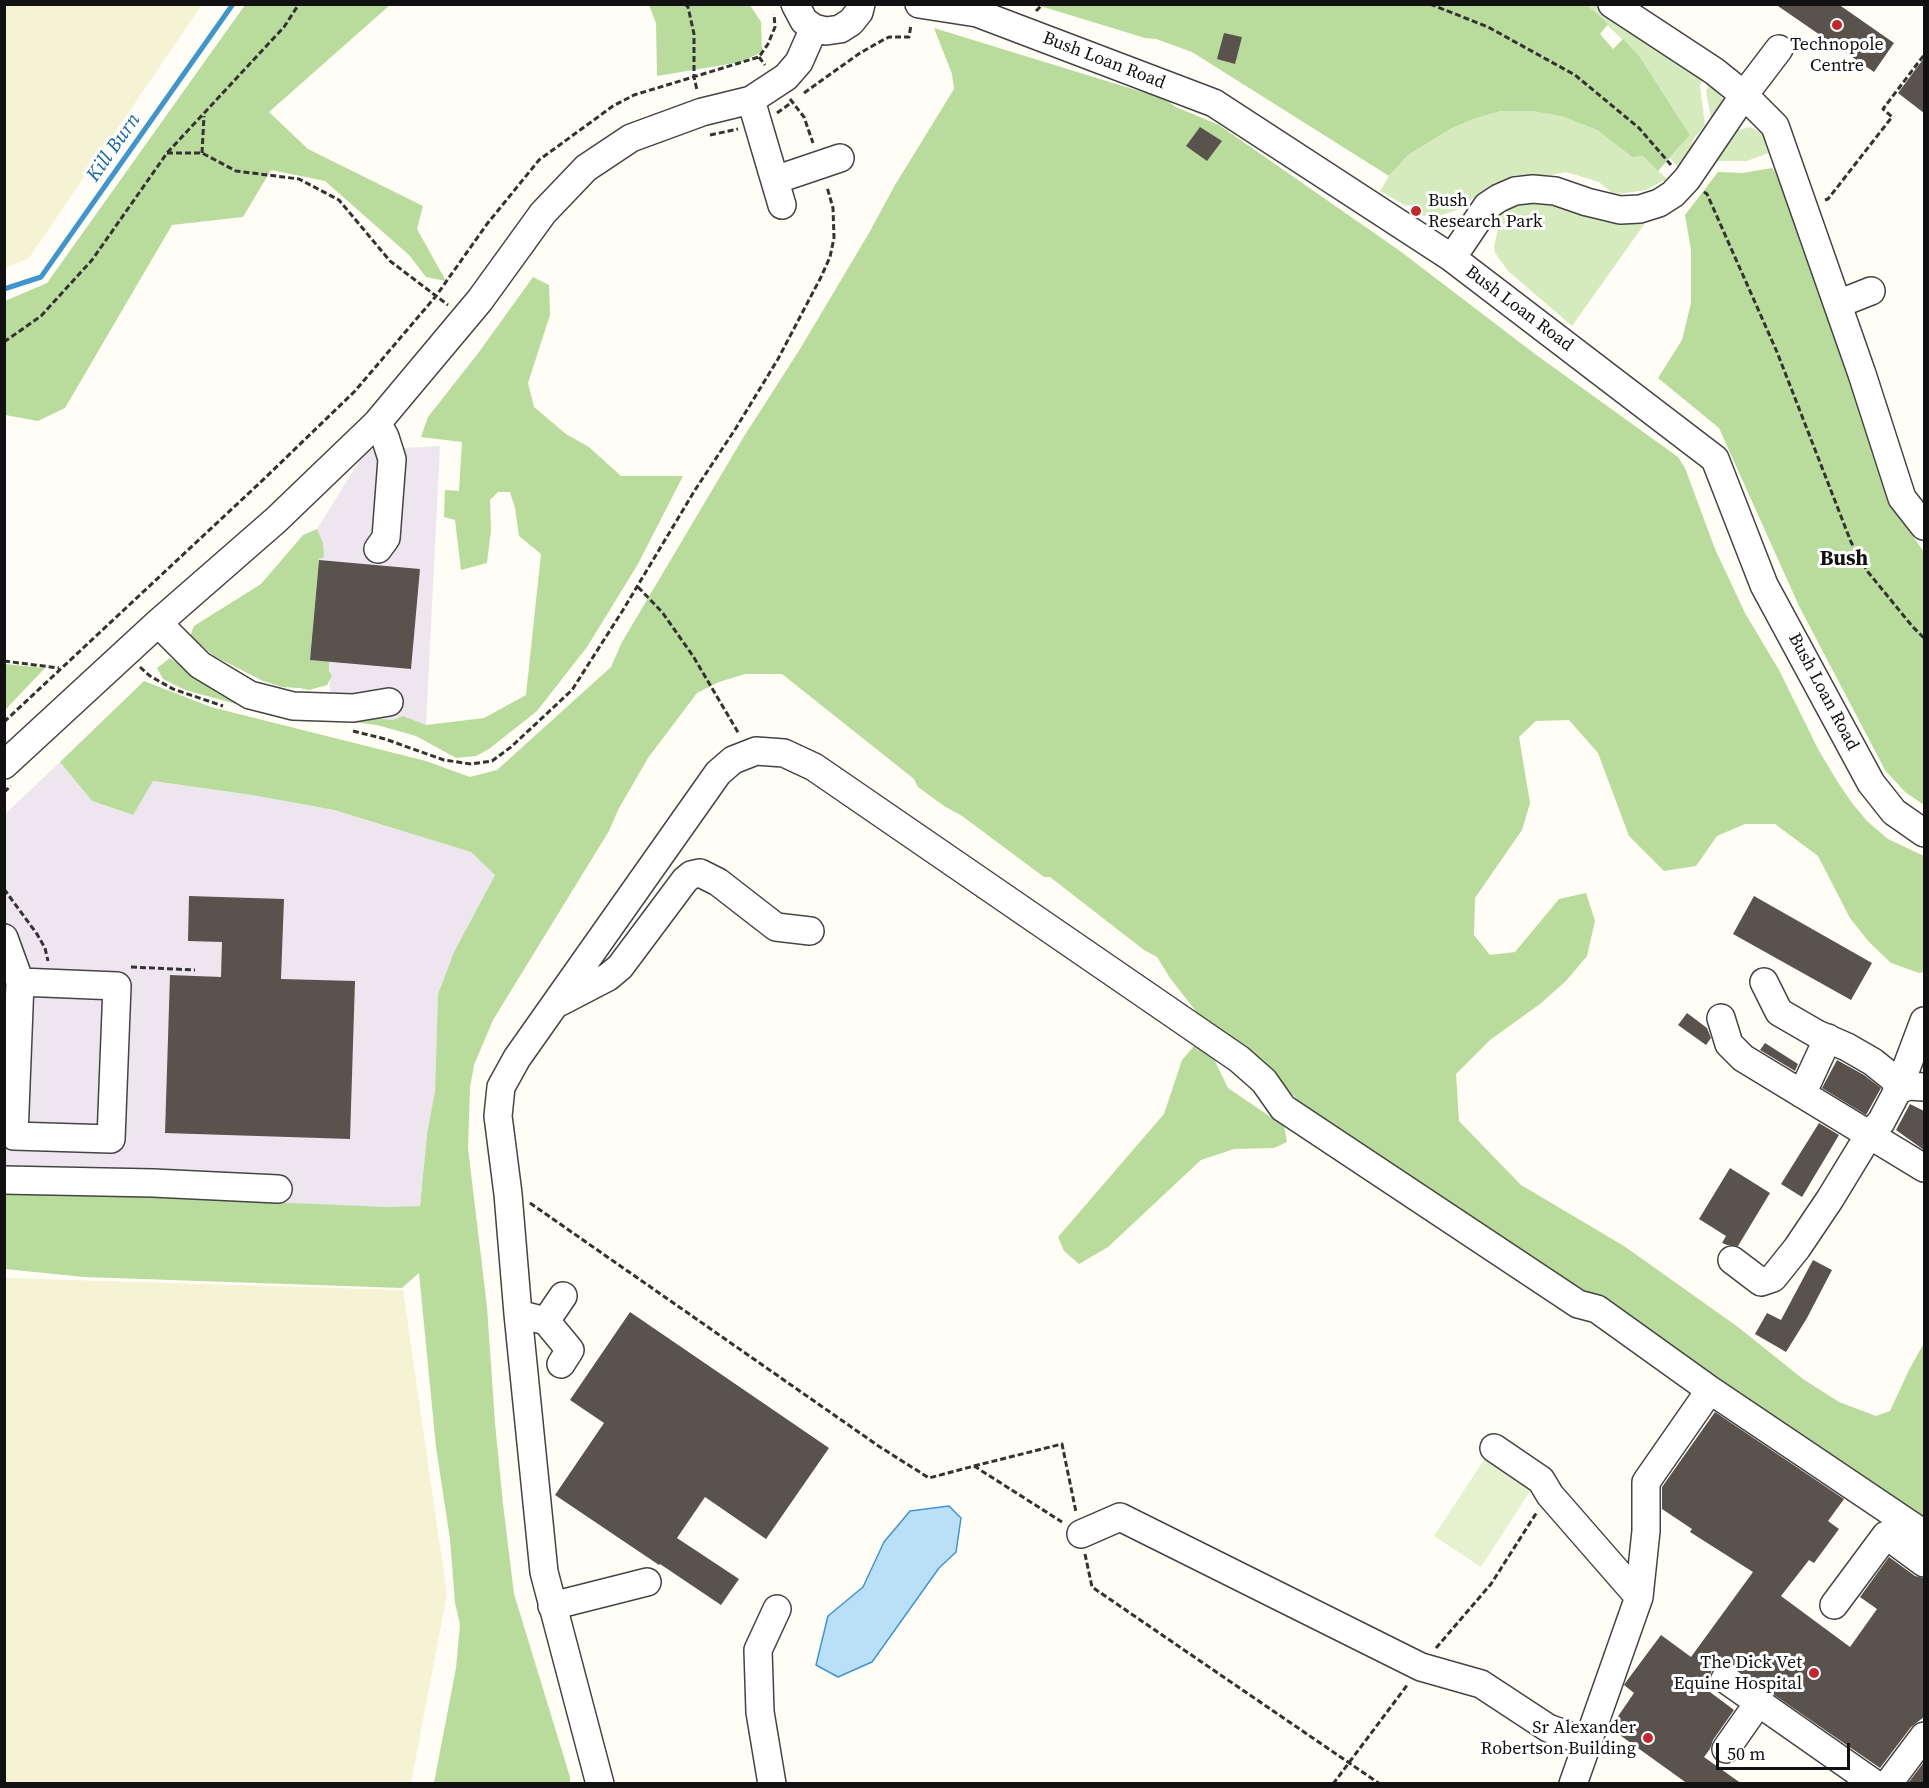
<!DOCTYPE html>
<style>
body{margin:0}
#map{position:relative;width:1929px;height:1788px;overflow:hidden;background:#fffdf5;font-family:"Source Serif 4",serif}
canvas{display:block}
.frame{position:absolute;inset:0;border:6px solid #111;pointer-events:none}
.scale{position:absolute;left:1716px;top:1743px;width:134px;height:27px;box-sizing:border-box;border:3px solid #111;border-top:0;padding-left:8px;font-size:18px;line-height:21px;white-space:nowrap;color:#111;-webkit-text-stroke:4px #fff;paint-order:stroke}
</style>
<div id="map">
<canvas width="1929" height="1788"></canvas>
<div class="frame"></div>
<div class="scale">50 m</div>
</div>
<script>
const c = document.querySelector('canvas').getContext('2d');
c.lineJoin = 'round';
function fill(path, color) { c.fillStyle = color; c.fill(path, 'evenodd'); }
const shape = rows => new Path2D(rows.map(r => 'M' + r).join(''));
function stroke(path, color, width, dash) { c.strokeStyle = color; c.lineWidth = width; c.lineCap = dash ? 'butt' : 'round'; c.setLineDash(dash || []); c.stroke(path); }
function write(font, color, halo, rows, align = 'center') {
  c.font = font + ' "Source Serif 4",serif'; c.lineWidth = 6; c.setLineDash([]); c.textBaseline = 'middle'; c.strokeStyle = halo; c.fillStyle = color; for (const [text, x, y, turn = 0] of rows) {
    c.save(); c.translate(x, y); c.rotate((+turn || 0) * Math.PI / 180); c.textAlign = isNaN(turn) ? turn : align; if (halo) c.strokeText(text, 0, 0); c.fillText(text, 0, 0); c.restore();
  }
}
const industrial = shape([
 [440,446,426,725,331,714,329,662,310,660,319,558,324,557,317,529,366,450],
 [60,762,92,801,132,815,153,781,252,795,334,810,471,852,495,875,454,952,438,994,435,1091,427,1134,420,1206,387,1207,5,1194,5,814]
]);
const farmland = shape([
 [5,4,202,5,29,258,5,268],
 [5,1278,403,1290,447,1594,411,1783,5,1783]
]);
const green = shape([
 [1587,5,1596,5,1704,77,1700,86,1705,125,1693,140,1692,148,1677,166,1670,158,1690,135,1640,57],
 [1711,80,1717,85,1723,102,1712,124,1706,91],
 [1501,111,1531,111,1561,116,1597,130,1632,157,1643,156,1667,179,1646,190,1619,194,1611,192,1599,182,1566,172,1551,175,1516,175,1491,185,1457,210,1436,217,1418,215,1420,211,1410,205,1406,206,1380,191,1389,176,1407,156,1450,129,1473,119],
 [1750,127,1762,133,1767,138,1772,152,1747,161,1713,161,1735,131],
 [1528,199,1648,219,1572,326,1508,271,1495,253,1494,246,1498,229,1493,227,1498,214,1504,208]
]);
const forest = shape([
 [245,5,390,5,269,112,308,149,423,206,417,229,446,281,426,277,409,255,325,181,271,170,243,217,172,225,65,408,38,421,5,415,5,301,47,283],
 [649,5,750,5,761,22,762,52,741,62,657,76,656,23],
 [1037,5,1587,5,1608,24,1600,34,1613,49,1623,39,1640,57,1690,135,1658,171,1643,156,1632,157,1597,130,1561,116,1531,111,1501,111,1473,119,1450,129,1407,156,1389,176,1192,52,1156,39,1145,38],
 [934,28,1162,98,1176,107,1219,125,1400,251,1535,354,1678,457,1685,468,1715,549,1745,613,1779,670,1818,749,1837,781,1852,803,1867,821,1888,839,1924,856,1924,972,1919,973,1891,963,1869,942,1850,918,1818,856,1775,824,1745,824,1717,836,1696,866,1664,871,1629,836,1598,753,1569,720,1536,721,1519,737,1530,803,1522,830,1475,898,1474,935,1490,955,1515,952,1559,899,1586,893,1595,921,1587,956,1566,981,1540,1004,1490,1040,1456,1074,1459,1121,1521,1185,1624,1246,1738,1327,1803,1379,1839,1402,1876,1416,1890,1411,1909,1370,1924,1343,1924,1521,1565,1285,1322,1119,1298,1101,1264,1061,1218,1033,1198,1014,1170,978,1157,957,1144,950,1050,877,1044,877,962,816,944,806,918,787,914,779,782,674,745,674,719,682,697,693,648,758,618,810,609,831,493,1020,474,1065,470,1088,468,1148,487,1307,495,1423,503,1504,514,1594,570,1777,570,1783,434,1783,456,1668,460,1624,455,1603,450,1539,436,1447,419,1273,402,1288,84,1277,5,1269,5,1194,98,1195,387,1207,420,1206,427,1134,435,1091,438,994,454,952,495,875,471,852,334,810,252,795,153,781,133,815,92,801,60,762,144,681,211,707,426,761,470,777,497,770,611,667,622,642,743,438,800,349,869,233,895,185,954,89,952,74],
 [1772,168,1779,175,1891,505,1924,552,1924,805,1905,792,1885,770,1799,606,1719,428,1658,378,1682,340,1691,303,1691,250,1685,215,1718,172,1743,173],
 [533,277,549,285,550,315,528,383,534,407,566,434,589,447,621,476,683,476,638,564,587,647,537,711,489,749,476,756,456,758,416,736,377,725,346,721,314,721,287,718,185,690,163,679,157,668,170,658,192,673,322,714,393,720,403,716,426,725,484,718,526,695,541,554,519,536,515,508,510,492,498,492,490,500,491,530,487,563,461,570,455,520,444,517,445,490,459,491,462,442,421,437,428,417,479,352],
 [317,529,323,543,324,557,319,559,310,660,329,661,329,671,332,676,327,685,309,690,300,688,282,687,263,681,214,656,190,636,194,626,261,584,303,535],
 [5,664,45,668,5,710,4,664],
 [1194,1046,1213,1057,1228,1088,1284,1126,1287,1142,1274,1148,1234,1149,1201,1160,1108,1247,1079,1264,1064,1251,1058,1237,1164,1114,1182,1060]
]);
const pitch = shape([
 [1489,1452,1536,1482,1481,1567,1434,1536]
]);
const water = shape([
 [949,1506,961,1518,956,1552,939,1568,872,1662,838,1677,816,1665,828,1616,863,1587,884,1542,910,1511,949,1506]
]);
const stream = shape([
 [4,289,41,277,233,4]
]);
const building = shape([
 [1775,4,1838,4,1894,43,1874,72],
 [1224,33,1242,37,1235,64,1217,59],
 [1924,58,1924,113,1898,93],
 [1200,127,1222,141,1207,161,1186,146],
 [319,560,420,569,411,669,310,660],
 [189,896,284,899,281,979,355,981,350,1139,165,1133,170,975,221,977,222,942,188,941],
 [1754,896,1872,963,1851,1000,1733,934],
 [1687,1013,1707,1028,1711,1038,1706,1045,1678,1025],
 [1765,1043,1798,1064,1795,1071,1760,1050],
 [1837,1060,1864,1075,1881,1088,1866,1115,1822,1088],
 [1910,1104,1924,1111,1924,1150,1896,1130],
 [1819,1123,1839,1135,1802,1197,1781,1184],
 [1730,1168,1770,1193,1738,1246,1727,1245,1722,1243,1726,1236,1699,1219],
 [1813,1260,1832,1270,1807,1318,1786,1352,1755,1334,1767,1313,1781,1320],
 [630,1312,829,1448,766,1539,705,1497,677,1538,739,1579,721,1605,660,1564,659,1565,555,1495,604,1423,570,1400],
 [1715,1412,1844,1499,1828,1521,1839,1529,1814,1563,1809,1560,1781,1596,1850,1647,1877,1609,1860,1597,1889,1557,1915,1576,1924,1578,1924,1717,1911,1727,1880,1768,1725,1661,1712,1670,1709,1677,1710,1682,1706,1689,1734,1710,1713,1740,1710,1749,1704,1757,1742,1784,1688,1784,1610,1728,1634,1693,1624,1685,1626,1682,1661,1635,1691,1657,1753,1572,1690,1532,1692,1529,1662,1509,1662,1487],
 [1924,1762,1924,1784,1911,1784,1909,1782]
]);
const path = shape([
 [685,4,688,7,694,34,694,77,697,90],
 [1430,4,1488,27,1575,75,1639,128,1671,165],
 [1036,11,1043,4],
 [759,57,765,65],
 [804,93,860,53,883,40,889,37,909,37,911,25],
 [790,99,804,117,813,143],
 [777,113,791,103],
 [710,135,738,129],
 [167,153,202,153,236,171,299,179,339,200,390,261,448,305],
 [202,153,204,116],
 [1704,192,1707,194,1777,352,1851,542,1868,572,1912,626,1924,638],
 [1825,200,1828,199,1892,117,1883,109,1924,55],
 [4,342,41,316,92,260,167,153,284,27,299,4],
 [638,587,662,612,693,656,739,734],
 [4,661,59,668],
 [140,667,150,676,173,689,223,706],
 [4,722,265,478,355,391,436,296,487,224,539,160,613,106,634,95,759,57,768,44,775,27,774,14],
 [353,731,385,739,444,760,471,764,492,761,511,747,572,690,623,610,695,490,736,428,778,359,821,277,830,257,834,238,833,208,827,187],
 [4,792,11,786],
 [4,889,37,934,45,948,48,961],
 [131,967,195,970],
 [530,1203,880,1447,929,1478,974,1466,1062,1522],
 [974,1466,1062,1444,1076,1512],
 [1085,1554,1092,1587,1380,1784],
 [1436,1648,1491,1584,1537,1512],
 [1333,1784,1408,1684]
]);
const minor = shape([
 [795,4,804,21,814,28,826,31,840,29,851,22,859,12,861,4],
 [919,4,977,13,1214,103,1452,258,1715,459,1764,585,1871,783,1894,812,1924,833],
 [1612,4,1714,71,1744,95,1775,126,1862,374,1902,498,1924,526],
 [751,100,782,205],
 [775,180,840,158],
 [1452,258,1487,206,1499,198,1515,191,1533,189,1555,191,1587,202,1620,210,1640,209,1659,203,1673,194,1687,179,1744,95,1779,49],
 [1838,304,1871,291],
 [377,423,385,437,392,459,386,538,378,549],
 [158,623,200,665,250,695,293,706,353,708,389,702],
 [4,765,158,623,276,520,377,423,480,300,543,213,586,168,631,138,702,112,751,100,786,77,799,62,814,28],
 [4,938,20,982,14,1136,111,1139,117,986,20,982],
 [560,1002,608,977,620,967,685,880,691,875,700,873,718,882,776,927,810,931],
 [1721,1018,1729,1044,1743,1058,1924,1168],
 [1898,1090,1924,1021],
 [1898,1090,1909,1086,1924,1087],
 [1802,1094,1828,1038],
 [4,1180,153,1183,278,1189],
 [1732,1260,1761,1282,1773,1278,1797,1248,1830,1199,1869,1135,1881,1122,1898,1090,1894,1079,1873,1062,1847,1047,1817,1034,1779,1012,1764,982],
 [518,1314,546,1321,570,1350,561,1364],
 [546,1321,563,1296],
 [1494,1448,1541,1480,1550,1495,1639,1597],
 [1081,1534,1120,1517,1421,1667,1481,1684,1548,1728,1587,1742],
 [1834,1605,1886,1535,1924,1563],
 [552,1606,647,1582],
 [1725,1679,1875,1784],
 [1726,1749,1759,1702],
 [600,1784,544,1572,518,1314,508,1194,498,1116,501,1087,517,1058,718,773,733,760,756,751,784,753,814,767,1239,1059,1264,1081,1283,1108,1578,1304,1597,1309,1710,1390,1924,1534],
 [772,1784,760,1712,758,1650,777,1609],
 [1573,1784,1639,1597,1646,1531,1646,1482,1710,1390],
 [1888,1784,1924,1736]
]);
const markers = [
 [1837,25,6,"#c4262e"],
 [1416,211,6,"#c4262e"],
 [1814,1673,6,"#c4262e"],
 [1648,1738,6,"#c4262e"]
];
const poiNames = [
 ["Technopole",1837,45,"center"],
 ["Centre",1837,66,"center"],
 ["Bush",1428,201,"left"],
 ["Research Park",1428,222,"left"],
 ["The Dick Vet",1802,1663],
 ["Equine Hospital",1802,1684],
 ["Sr Alexander",1636,1728],
 ["Robertson Building",1636,1749]
];
const streetNames = [
 ["Bush Loan Road",1104,61,21],
 ["Bush Loan Road",1519,309,37],
 ["Bush Loan Road",1823,692,62]
];
const waterNames = [
 ["Kill Burn",114,148,-55]
];
const quarterNames = [
 ["Bush",1844,560]
];
fill(industrial, '#eee6ef');
fill(farmland, '#f6f3d4');
fill(green, '#d5ebbd');
fill(forest, '#b9dc9c');
fill(pitch, '#e6f2cf');
fill(water, '#b9e0f7');
stroke(water, '#3f96cf', 1.5);
stroke(stream, '#3f96cf', 5);
fill(building, '#5a524d');
stroke(minor, '#444', 30);
stroke(path, '#333', 3, [6, 3]);
stroke(minor, '#fff', 27);
for (const [x, y, r, color] of markers) { const dot = new Path2D(); dot.arc(x, y, r, 0, 2 * Math.PI); c.fillStyle = color; c.fill(dot); stroke(dot, '#fff', 2); }
write('18px', '#111', '#fff', poiNames, 'right');
write('18px', '#111', '#fff', streetNames);
write('italic 20px', '#1768a6', '#fff', waterNames);
write('bold 21px', '#111', '#fff', quarterNames);
</script>
